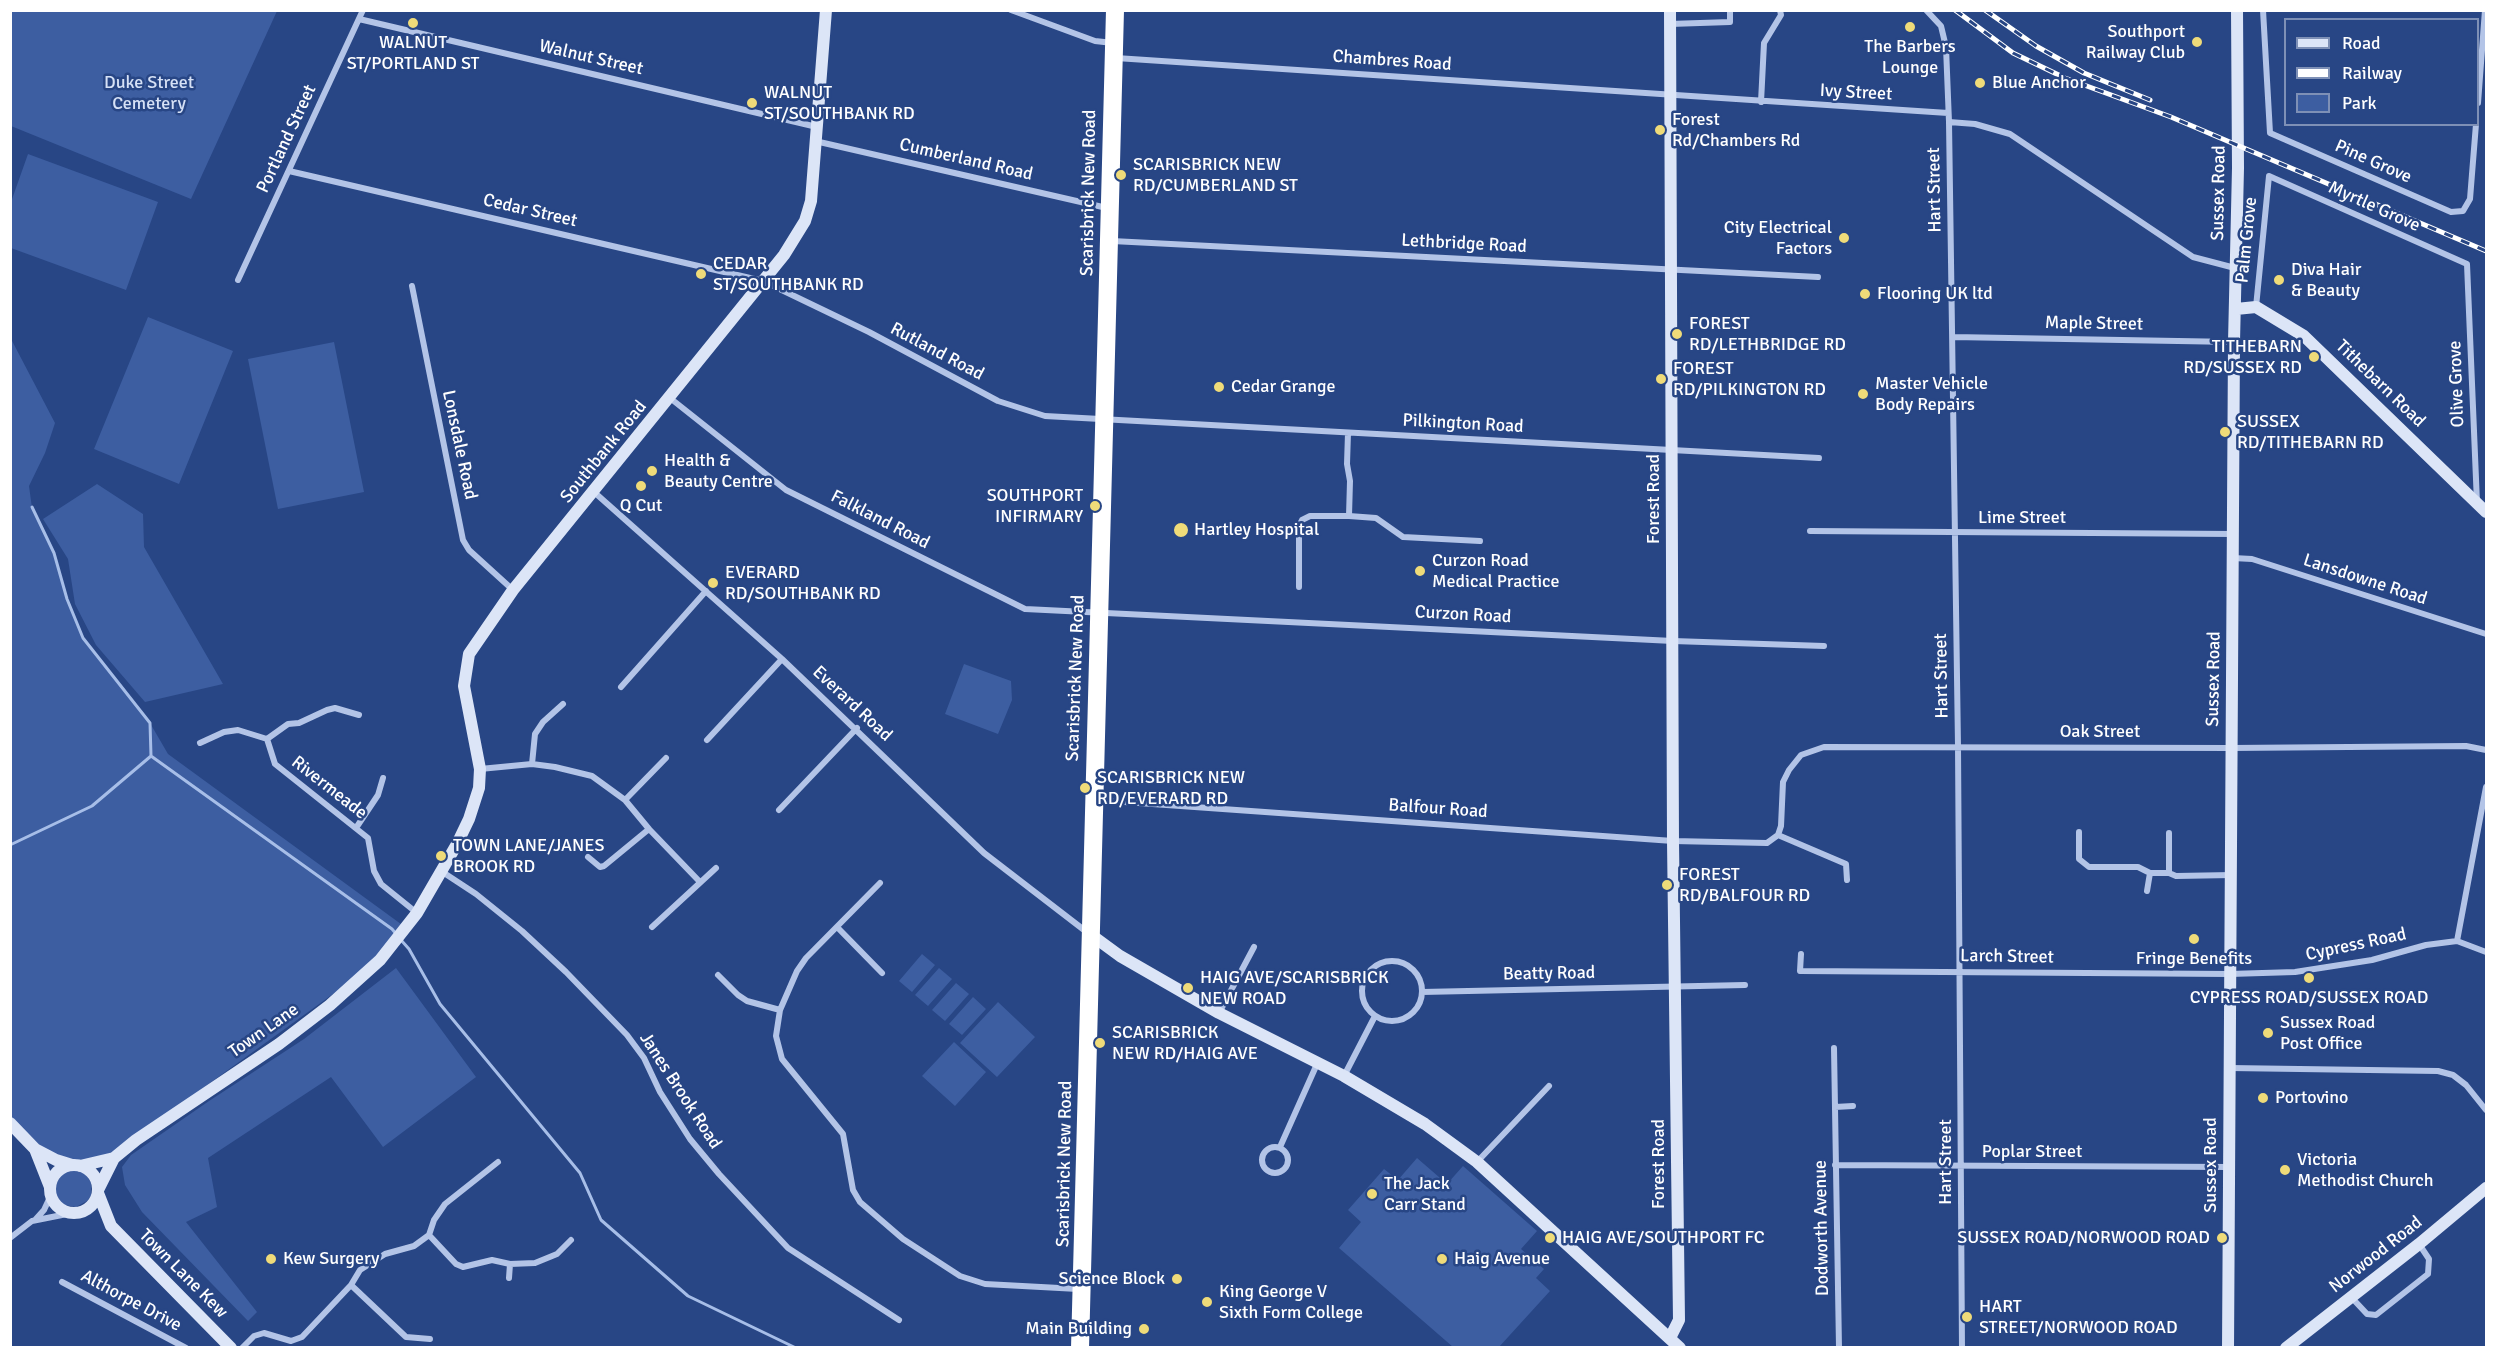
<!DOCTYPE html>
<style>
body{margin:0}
#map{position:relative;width:2497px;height:1358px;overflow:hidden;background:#284685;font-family:Signika,sans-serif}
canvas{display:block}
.frame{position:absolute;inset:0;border:12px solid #fff;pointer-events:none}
.legend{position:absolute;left:2284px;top:18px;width:195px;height:108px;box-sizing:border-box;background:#284685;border:2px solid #7e90b6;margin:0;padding:8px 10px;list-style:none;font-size:18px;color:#fff}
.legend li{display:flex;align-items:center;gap:12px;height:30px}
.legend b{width:30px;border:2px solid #7e90b6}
</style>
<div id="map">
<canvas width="2497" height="1358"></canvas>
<div class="frame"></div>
<ul class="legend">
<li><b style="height:8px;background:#dce5f7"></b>Road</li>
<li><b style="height:8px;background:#fff"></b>Railway</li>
<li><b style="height:16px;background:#3d5ea1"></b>Park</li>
</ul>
</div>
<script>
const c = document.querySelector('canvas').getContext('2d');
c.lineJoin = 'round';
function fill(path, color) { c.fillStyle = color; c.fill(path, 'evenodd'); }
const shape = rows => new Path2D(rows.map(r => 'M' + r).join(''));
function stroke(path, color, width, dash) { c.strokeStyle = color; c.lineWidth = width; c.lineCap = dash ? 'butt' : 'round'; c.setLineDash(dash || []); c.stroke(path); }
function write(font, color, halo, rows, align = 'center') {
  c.font = font + ' Signika,sans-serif'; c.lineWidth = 5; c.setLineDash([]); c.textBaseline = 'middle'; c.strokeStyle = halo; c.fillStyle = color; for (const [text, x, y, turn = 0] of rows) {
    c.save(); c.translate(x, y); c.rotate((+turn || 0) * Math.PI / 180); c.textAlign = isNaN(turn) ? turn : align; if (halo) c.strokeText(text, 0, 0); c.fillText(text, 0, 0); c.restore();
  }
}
const green = shape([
 [10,11,11,10,277,11,191,199,11,126],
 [28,154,158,202,126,290,11,248,11,202],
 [148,317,233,351,179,484,94,449],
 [10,337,55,423,45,453,29,486,32,508,54,553,67,599,83,638,150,723,168,754,405,927,380,960,98,1164,87,1176,91,1183,91,1196,87,1201,76,1207,64,1205,56,1196,55,1185,64,1172,11,1116],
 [334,342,364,492,278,509,248,359],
 [97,484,143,514,144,547,223,684,145,702,96,645,75,604,68,559,43,519],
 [964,664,1011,681,1012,700,998,734,945,714],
 [922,954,935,965,912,992,899,981],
 [396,968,476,1077,383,1147,331,1077,208,1158,217,1207,186,1222,257,1312,248,1321,142,1212,125,1185,122,1167,131,1155,209,1101,304,1039],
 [939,968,952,979,928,1006,915,995],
 [956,983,969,994,945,1021,932,1010],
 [973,997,986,1009,962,1035,949,1024],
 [998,1002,1035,1037,997,1077,960,1043],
 [954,1042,986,1072,955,1106,922,1076],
 [1417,1158,1447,1184,1463,1166,1537,1231,1521,1249,1544,1269,1536,1278,1550,1291,1499,1347,1453,1347,1339,1248,1361,1222,1348,1210,1384,1169,1398,1180]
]);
const stream = shape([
 [32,507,54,553,67,599,83,638,150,723,151,756],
 [151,756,392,929,397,935],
 [10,845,92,806,151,756],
 [401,940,409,949,440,1004,580,1173,601,1220,688,1296,796,1348]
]);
const street = shape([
 [1011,10,1095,41,1113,43],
 [1926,10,1941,26,1946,47,1949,122,1958,746,1962,1348],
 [2263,10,2270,133,2451,212,2463,211,2470,199,2476,124],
 [359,19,817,127],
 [1670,24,1730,22,1730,10],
 [1116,58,1948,113],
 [1761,102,1764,43,1781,15,1780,10],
 [2478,103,2485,10],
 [1949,122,1975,124,2010,134,2193,257,2235,268],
 [815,141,1107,208],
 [289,171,763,281,869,332,998,401,1045,416,1819,458],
 [1112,241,1818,277],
 [238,280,363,10],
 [412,286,463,540,469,550,513,590],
 [2256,307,2269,176,2467,264,2477,503],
 [1953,337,2234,342],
 [670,398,786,490,1025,609,1673,641,1824,646],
 [594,492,782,659,984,853,1088,933],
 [1349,516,1376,518,1403,537,1480,541],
 [1810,531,2233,534],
 [2233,558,2252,559,2486,634],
 [1299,587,1299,526,1302,520,1310,516,1349,516,1350,481,1347,464,1348,433],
 [621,687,706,591],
 [267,739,288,724,299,723,327,710,335,708,359,715],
 [707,740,782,659],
 [200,743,224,732,238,730,267,739,275,764,368,838,374,871,381,884,417,913],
 [532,764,535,734,543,722,563,704],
 [480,769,532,764,555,767,592,776,625,800,649,829,700,882],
 [625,800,666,758],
 [1096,800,1673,841,1767,843,1778,835],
 [779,810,857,728],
 [356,828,378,795,383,778],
 [2079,832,2079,859,2089,867,2138,867,2150,873,2169,873,2176,876,2232,875],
 [2169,833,2169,873],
 [1778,835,1781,826,1783,782,1789,770,1801,755,1824,747,2231,748,2466,746,2486,750],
 [1778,835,1846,864,1847,880],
 [588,857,600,867,604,866,649,829],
 [441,871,476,894,522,931,566,972,627,1035,644,1058,660,1092,690,1139,719,1174,788,1248,899,1320],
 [880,883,806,958,797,971,780,1010,776,1036,782,1059,843,1134,853,1190,860,1202,903,1239,960,1276,985,1284,1078,1289],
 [2147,891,2150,873],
 [652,927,716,868],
 [837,927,882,973],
 [2457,941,2486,787],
 [1801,954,1800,971,2230,974,2295,972,2372,960,2426,945,2457,941,2486,952],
 '1362 991a30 30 0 1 1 60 0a30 30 0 1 1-60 0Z',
 [718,975,738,995,747,1001,780,1010],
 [1422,992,1745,985],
 [1219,1013,1254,947],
 [1834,1048,1839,1348],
 [2230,1068,2438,1071,2453,1075,2466,1085,2486,1110],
 [1344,1076,1375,1016],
 [1835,1107,1853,1106],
 '1262 1160a13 13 0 1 1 26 0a13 13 0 1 1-26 0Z',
 [1280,1147,1317,1064],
 [1477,1162,1549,1086],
 [1835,1165,2229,1167],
 [35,1220,44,1210,51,1195],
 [429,1235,456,1264,463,1267,492,1260,510,1264,535,1263,557,1254,571,1240],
 [10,1238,32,1221,72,1213],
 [509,1278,510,1264],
 [62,1282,186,1348],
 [351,1285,406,1337,430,1339],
 [2352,1298,2367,1314,2376,1315,2428,1274,2429,1259,2419,1244],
 [242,1348,254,1336,264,1333,291,1341,302,1337,351,1285,360,1270,385,1254,414,1246,429,1235,434,1220,445,1204,498,1162]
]);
const secondary = shape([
 [2236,309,2256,307,2304,336,2486,512],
 [1090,934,1120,956,1219,1013,1344,1076,1425,1124,1477,1162,1680,1348],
 [10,1123,35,1149,50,1187],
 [35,1149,56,1160,72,1165],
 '50 1189a24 24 0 1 1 48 0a24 24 0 1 1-48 0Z',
 [80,1166,114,1158,136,1140,279,1044,330,1005,380,960,417,913,457,844,469,819,479,788,480,769,464,686,469,654,513,590,784,255,805,221,811,201,826,10],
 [98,1190,114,1158],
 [98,1193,111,1226,231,1348],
 [1670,1338,1679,1320,1673,841,1670,10],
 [2228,1348,2234,342,2238,168,2237,10],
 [2286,1348,2419,1244,2486,1188]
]);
const highway = shape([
 [1080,1348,1115,10]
]);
const rail = shape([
 [1955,10,2013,53,2065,78,2171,117,2486,251],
 [1985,10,2036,46,2084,73,2150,100]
]);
const markers = [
 [413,23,6,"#efdb79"],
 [1910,27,6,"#efdb79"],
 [2197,42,6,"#efdb79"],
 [1980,83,6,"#efdb79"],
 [752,103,6,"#efdb79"],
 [1660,130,6,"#efdb79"],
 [1121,175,6,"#efdb79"],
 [1844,238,6,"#efdb79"],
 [701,274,6,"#efdb79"],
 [2279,280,6,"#efdb79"],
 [1865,294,6,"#efdb79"],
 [1677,334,6,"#efdb79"],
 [2314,357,6,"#efdb79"],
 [1661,379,6,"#efdb79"],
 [1219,387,6,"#efdb79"],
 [1863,394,6,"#efdb79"],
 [2225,432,6,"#efdb79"],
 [652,471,6,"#efdb79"],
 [641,486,6,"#efdb79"],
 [1095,506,6,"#efdb79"],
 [1181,530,8,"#efdb79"],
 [1420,571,6,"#efdb79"],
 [713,583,6,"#efdb79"],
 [1085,788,6,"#efdb79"],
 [441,856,6,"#efdb79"],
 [1667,885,6,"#efdb79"],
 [2194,939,6,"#efdb79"],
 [2309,978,6,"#efdb79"],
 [1188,988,6,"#efdb79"],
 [2268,1033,6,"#efdb79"],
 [1100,1043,6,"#efdb79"],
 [2263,1098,6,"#efdb79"],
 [2285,1170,6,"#efdb79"],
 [1372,1194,6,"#efdb79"],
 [1550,1238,6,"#efdb79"],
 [2222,1238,6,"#efdb79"],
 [271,1259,6,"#efdb79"],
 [1442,1259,6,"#efdb79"],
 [1177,1279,6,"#efdb79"],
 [1207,1302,6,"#efdb79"],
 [1967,1317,6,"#efdb79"],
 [1144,1329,6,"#efdb79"]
];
const poiNames = [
 ["Southport",2185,32,"right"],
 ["Railway Club",2185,53,"right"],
 ["WALNUT",413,43,"center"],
 ["ST/PORTLAND ST",413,64,"center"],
 ["The Barbers",1910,47,"center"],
 ["Lounge",1910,68,"center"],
 ["Blue Anchor",1992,83],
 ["WALNUT",764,93],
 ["ST/SOUTHBANK RD",764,114],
 ["Forest",1672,120],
 ["Rd/Chambers Rd",1672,141],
 ["SCARISBRICK NEW",1133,165],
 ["RD/CUMBERLAND ST",1133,186],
 ["City Electrical",1832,228,"right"],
 ["Factors",1832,249,"right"],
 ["CEDAR",713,264],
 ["ST/SOUTHBANK RD",713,285],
 ["Diva Hair",2291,270],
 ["& Beauty",2291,291],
 ["Flooring UK ltd",1877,294],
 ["FOREST",1689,324],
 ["RD/LETHBRIDGE RD",1689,345],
 ["TITHEBARN",2302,347,"right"],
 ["RD/SUSSEX RD",2302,368,"right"],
 ["FOREST",1673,369],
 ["RD/PILKINGTON RD",1673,390],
 ["Master Vehicle",1875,384],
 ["Body Repairs",1875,405],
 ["Cedar Grange",1231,387],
 ["SUSSEX",2237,422],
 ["RD/TITHEBARN RD",2237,443],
 ["Health &",664,461],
 ["Beauty Centre",664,482],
 ["SOUTHPORT",1083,496,"right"],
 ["INFIRMARY",1083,517,"right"],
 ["Q Cut",641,506,"center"],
 ["Hartley Hospital",1194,530],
 ["Curzon Road",1432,561],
 ["Medical Practice",1432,582],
 ["EVERARD",725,573],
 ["RD/SOUTHBANK RD",725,594],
 ["SCARISBRICK NEW",1097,778],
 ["RD/EVERARD RD",1097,799],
 ["TOWN LANE/JANES",453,846],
 ["BROOK RD",453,867],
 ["FOREST",1679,875],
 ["RD/BALFOUR RD",1679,896],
 ["Fringe Benefits",2194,959,"center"],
 ["HAIG AVE/SCARISBRICK",1200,978],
 ["NEW ROAD",1200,999],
 ["CYPRESS ROAD/SUSSEX ROAD",2309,998,"center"],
 ["Sussex Road",2280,1023],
 ["Post Office",2280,1044],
 ["SCARISBRICK",1112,1033],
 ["NEW RD/HAIG AVE",1112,1054],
 ["Portovino",2275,1098],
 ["Victoria",2297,1160],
 ["Methodist Church",2297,1181],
 ["The Jack",1384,1184],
 ["Carr Stand",1384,1205],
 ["HAIG AVE/SOUTHPORT FC",1562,1238],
 ["SUSSEX ROAD/NORWOOD ROAD",2210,1238,"right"],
 ["Kew Surgery",283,1259],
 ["Haig Avenue",1454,1259],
 ["Science Block",1165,1279,"right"],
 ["King George V",1219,1292],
 ["Sixth Form College",1219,1313],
 ["HART",1979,1307],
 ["STREET/NORWOOD ROAD",1979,1328],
 ["Main Building",1132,1329,"right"]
];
const streetNames = [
 ["Walnut Street",591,58,13],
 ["Chambres Road",1392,61,4],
 ["Ivy Street",1856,93,3],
 ["Portland Street",287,139,-65],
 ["Cumberland Road",966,160,13],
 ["Pine Grove",2373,162,24],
 ["Hart Street",1935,190,-91],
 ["Scarisbrick New Road",1089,193,-89],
 ["Sussex Road",2219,193,-89],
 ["Myrtle Grove",2374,207,24],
 ["Cedar Street",530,211,13],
 ["Palm Grove",2247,240,-84],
 ["Lethbridge Road",1464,244,3],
 ["Maple Street",2094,324,1],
 ["Rutland Road",937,352,28],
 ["Tithebarn Road",2380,384,44],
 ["Olive Grove",2457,384,-92],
 ["Pilkington Road",1463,424,3],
 ["Lonsdale Road",459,445,78],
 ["Southbank Road",604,452,-51],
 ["Forest Road",1654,499,-90],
 ["Lime Street",2022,518],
 ["Falkland Road",880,520,27],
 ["Lansdowne Road",2365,580,18],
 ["Curzon Road",1463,615,3],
 ["Hart Street",1942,676,-91],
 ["Scarisbrick New Road",1076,678,-88],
 ["Sussex Road",2214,679,-89],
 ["Everard Road",852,704,43],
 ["Oak Street",2100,732],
 ["Rivermeade",329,788,38],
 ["Balfour Road",1438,809,4],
 ["Cypress Road",2356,945,-12],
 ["Larch Street",2007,957,1],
 ["Beatty Road",1549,974,-1],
 ["Town Lane",264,1031,-35],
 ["Janes Brook Road",680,1091,57],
 ["Poplar Street",2032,1152],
 ["Hart Street",1946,1162,-90],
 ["Scarisbrick New Road",1065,1164,-89],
 ["Forest Road",1659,1164,-90],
 ["Sussex Road",2211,1165,-90],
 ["Dodworth Avenue",1822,1228,-91],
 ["Norwood Road",2376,1255,-38],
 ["Town Lane Kew",183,1274,45],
 ["Althorpe Drive",131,1301,28]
];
const parkNames = [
 ["Duke Street",149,83],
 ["Cemetery",149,104]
];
fill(green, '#3d5ea1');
stroke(stream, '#a7bee8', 3);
stroke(street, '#b3c4e7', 6);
stroke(secondary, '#dce5f7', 12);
stroke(highway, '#fff', 18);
stroke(rail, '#fff', 5);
stroke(rail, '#284685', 3, [9]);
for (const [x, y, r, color] of markers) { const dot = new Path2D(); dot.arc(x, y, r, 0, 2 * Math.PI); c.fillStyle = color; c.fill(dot); stroke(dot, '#284685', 2); }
write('18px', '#fff', '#284685', poiNames, 'left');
write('18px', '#fff', '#284685', streetNames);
write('18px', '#d6e1f6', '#284685', parkNames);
</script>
